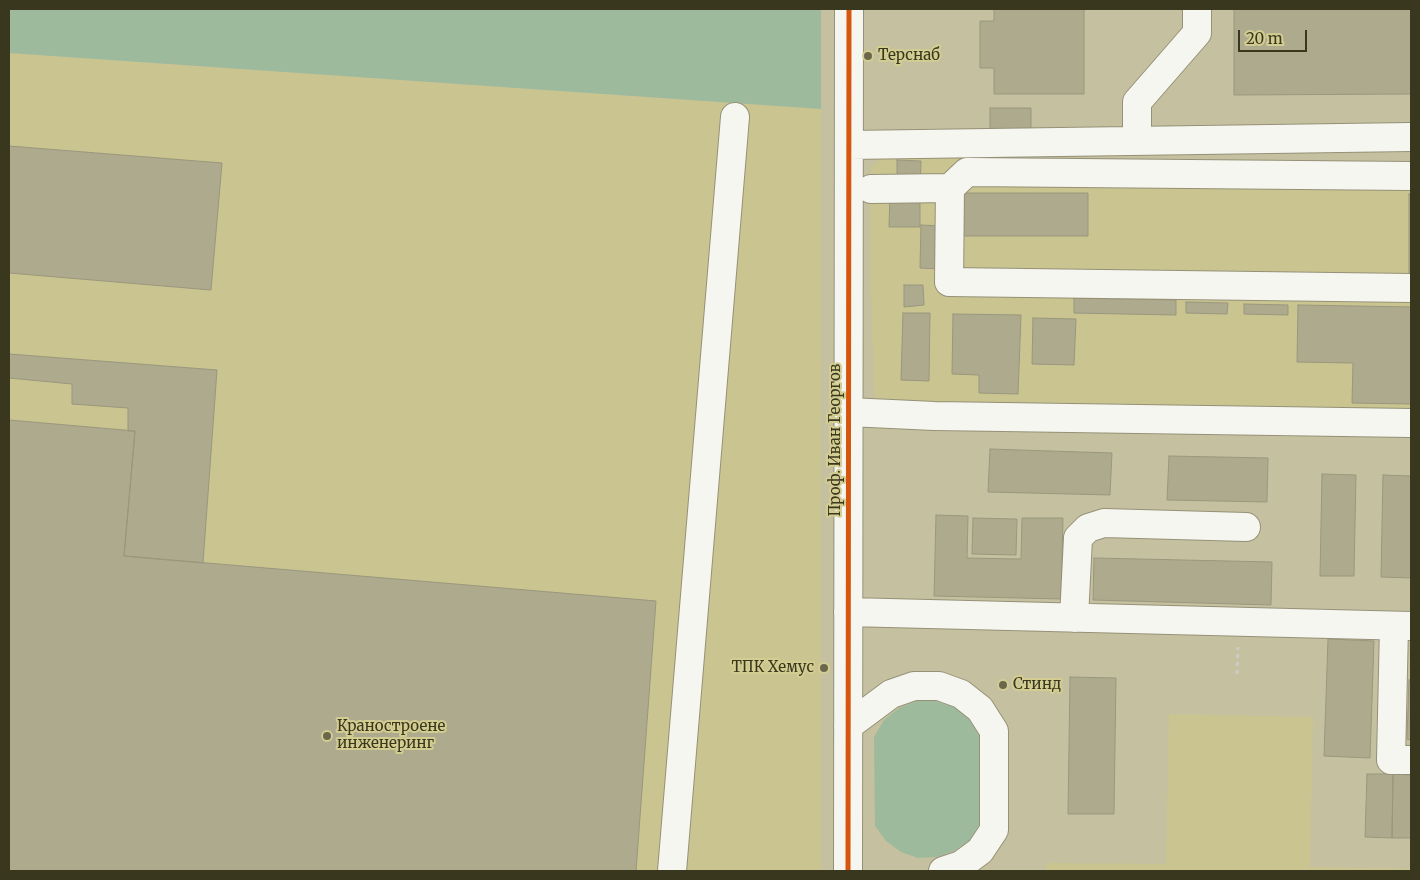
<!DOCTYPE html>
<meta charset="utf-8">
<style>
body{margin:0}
#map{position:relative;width:1420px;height:880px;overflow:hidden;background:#c5c1a0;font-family:Merriweather,serif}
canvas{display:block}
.frame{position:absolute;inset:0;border:10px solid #3a371f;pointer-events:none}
.scale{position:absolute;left:1238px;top:30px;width:69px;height:22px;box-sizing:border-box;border:2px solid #3a371f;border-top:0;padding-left:6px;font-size:15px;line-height:18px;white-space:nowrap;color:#3a371f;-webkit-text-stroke:4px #d4cd91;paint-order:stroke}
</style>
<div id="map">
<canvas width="1420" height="880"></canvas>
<div class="frame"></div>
<div class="scale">20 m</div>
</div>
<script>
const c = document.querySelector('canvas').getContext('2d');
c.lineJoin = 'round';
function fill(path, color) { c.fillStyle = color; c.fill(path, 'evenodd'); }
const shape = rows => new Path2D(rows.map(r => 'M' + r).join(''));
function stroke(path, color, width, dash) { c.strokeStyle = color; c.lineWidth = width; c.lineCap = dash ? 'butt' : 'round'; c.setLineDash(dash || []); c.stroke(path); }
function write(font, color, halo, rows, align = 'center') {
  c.font = font + ' Merriweather,serif'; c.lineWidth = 4; c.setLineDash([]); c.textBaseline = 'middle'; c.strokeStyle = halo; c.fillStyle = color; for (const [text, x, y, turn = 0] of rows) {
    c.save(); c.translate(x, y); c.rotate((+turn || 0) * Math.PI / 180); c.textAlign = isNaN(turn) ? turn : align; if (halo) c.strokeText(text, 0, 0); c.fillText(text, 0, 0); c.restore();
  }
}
const built = shape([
 [9,53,821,109,821,871,9,871],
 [961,154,961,164,1411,167,1411,437,876,429,871,295,871,167,882,158],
 [1169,714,1313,717,1310,867,1411,869,1411,871,1046,871,1046,863,1166,864]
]);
const green = shape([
 [9,9,821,9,821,109,9,53],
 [917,701,936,701,954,707,969,719,979,736,979,825,969,841,954,851,937,857,918,858,901,852,886,841,875,826,874,737,884,720,899,708]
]);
const building = shape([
 [994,9,1084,9,1084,94,994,94,994,68,980,68,980,21,994,21,994,9],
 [1234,9,1411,9,1411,94,1234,95,1234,9],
 [990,108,1031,108,1031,135,990,135,990,108],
 [9,146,222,163,211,290,9,273,9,146],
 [897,160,921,161,920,187,897,186,897,160],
 [961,193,1088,193,1088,236,961,236,961,193],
 [1409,194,1411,194,1411,284,1409,284,1409,194],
 [890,195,920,195,920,227,889,227,890,195],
 [921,225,943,226,942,269,920,268,921,225],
 [904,285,923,285,924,305,904,307,904,285],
 [1074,298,1176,300,1176,315,1074,313,1074,298],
 [1186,302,1228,303,1227,314,1186,313,1186,302],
 [1244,304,1288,305,1288,315,1244,314,1244,304],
 [1298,305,1411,307,1411,404,1352,403,1353,363,1297,362,1298,305],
 [903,313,930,313,929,381,901,380,903,313],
 [953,314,1021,315,1018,394,979,393,979,375,952,374,953,314],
 [1033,318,1076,319,1074,365,1032,364,1033,318],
 [9,354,217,370,203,563,124,556,135,431,128,431,128,408,72,404,72,384,9,378,9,354],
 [9,420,135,431,124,556,656,601,636,871,9,871,9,420],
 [990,449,1112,453,1110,495,988,492,990,449],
 [1169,456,1268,458,1267,502,1167,500,1169,456],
 [1322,474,1356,475,1354,576,1320,576,1322,474],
 [1383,475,1411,476,1411,578,1381,577,1383,475],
 [936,515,968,516,967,558,1021,559,1022,518,1063,518,1061,599,934,596,936,515],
 [973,518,1017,519,1016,555,972,554,973,518],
 [1094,558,1272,562,1271,605,1093,600,1094,558],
 [1328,639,1374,641,1370,758,1324,756,1328,639],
 [1070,677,1116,678,1114,814,1068,814,1070,677],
 [1409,680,1411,680,1411,740,1407,739,1409,680],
 [1367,774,1393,774,1392,838,1365,837,1367,774],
 [1393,774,1411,775,1411,838,1392,838,1393,774]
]);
const path = shape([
 [1237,674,1238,647]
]);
const minor = shape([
 [1137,141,1137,102,1197,33,1197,9],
 [849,145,1411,137],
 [1411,176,967,172,950,188,949,282,1411,288],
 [871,189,950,188],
 [849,412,934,416,1411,423],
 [848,612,1411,626],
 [1074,618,1078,538,1088,528,1104,523,1246,527],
 [1394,626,1391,760,1411,760],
 [848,726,891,694,914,686,939,686,961,694,980,709,994,731,994,830,980,851,961,865,943,871],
 [672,871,735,117],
 [848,871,849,9]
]);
const cycleway = shape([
 [848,871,849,9]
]);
const markers = [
 [868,56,5,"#6b674c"],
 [824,668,5,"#6b674c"],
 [1003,685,5,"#6b674c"],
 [327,736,5,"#6b674c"]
];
const poiNames = [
 ["Терснаб",878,56],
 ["ТПК Хемус",814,668,"right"],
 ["Стинд",1013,685],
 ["Краностроене",337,727],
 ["инженеринг",337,744]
];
const streetNames = [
 ["Проф. Иван Георгов",836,440,-90]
];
fill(built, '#cac490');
fill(green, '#9eba9c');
fill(building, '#adaa8e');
stroke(building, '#9a977d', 1);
stroke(minor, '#959177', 30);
stroke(path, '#ceccc2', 3, [4, 4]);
stroke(minor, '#f6f6f1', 28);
stroke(cycleway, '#d7560e', 5);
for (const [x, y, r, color] of markers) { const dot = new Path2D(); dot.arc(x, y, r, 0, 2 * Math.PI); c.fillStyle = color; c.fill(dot); stroke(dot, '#d4cd91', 2); }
write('15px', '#3a371f', '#d4cd91', poiNames, 'left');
write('15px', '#3a371f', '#d4cd91', streetNames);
</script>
